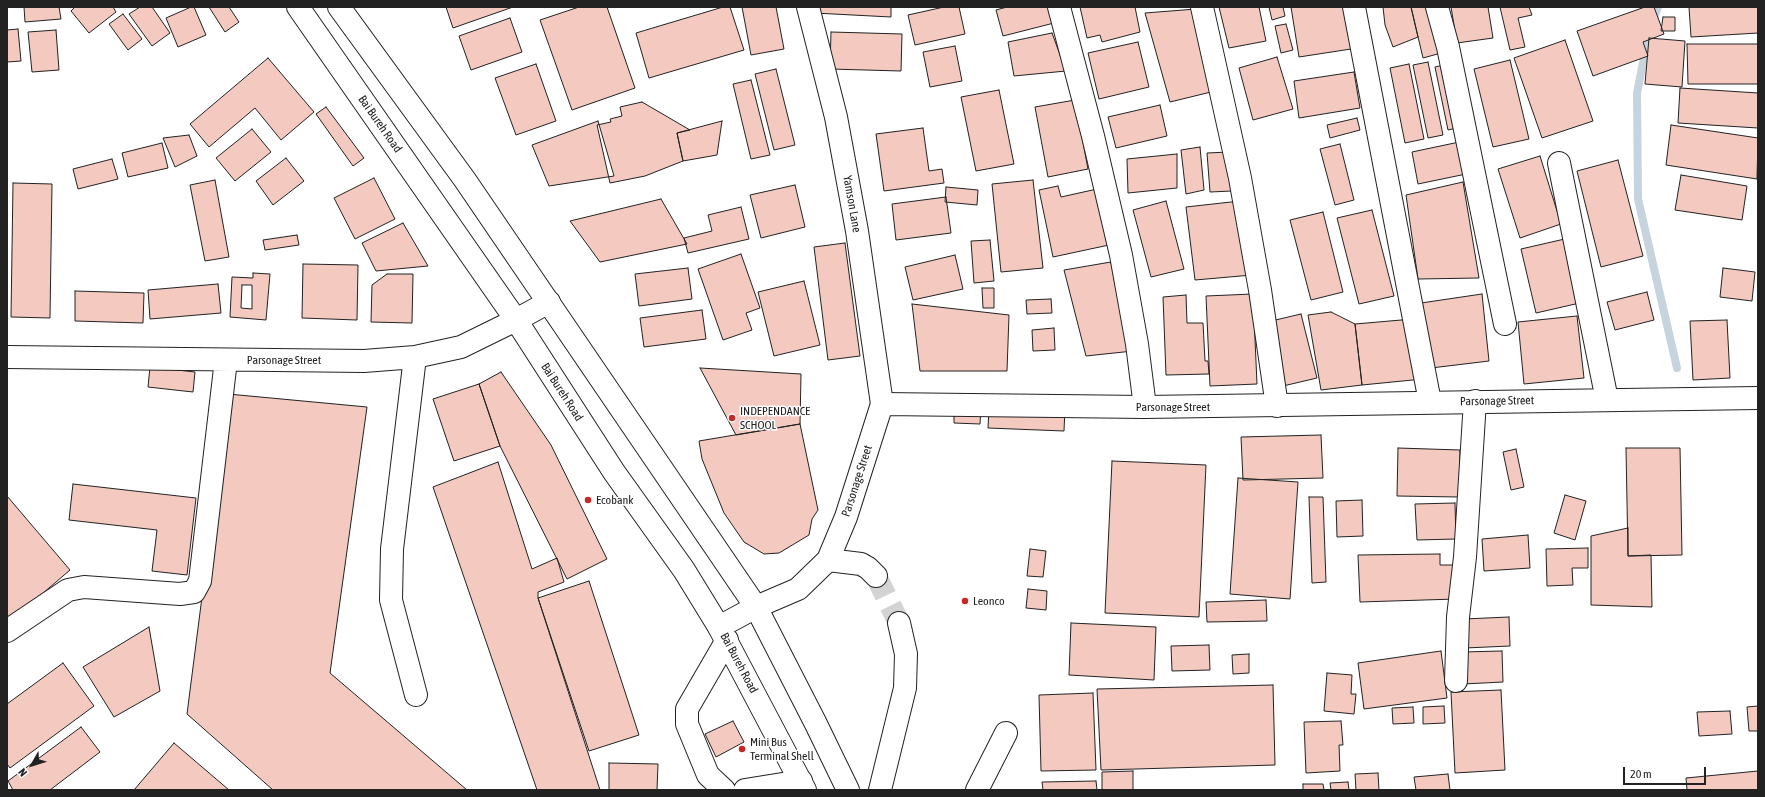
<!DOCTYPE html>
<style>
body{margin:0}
#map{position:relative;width:1765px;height:797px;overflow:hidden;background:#fff;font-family:"Asap Condensed",sans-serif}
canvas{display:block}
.frame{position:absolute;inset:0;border:8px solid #222;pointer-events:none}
.north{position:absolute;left:12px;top:745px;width:40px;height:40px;-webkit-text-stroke:3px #fff;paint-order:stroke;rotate:231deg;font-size:11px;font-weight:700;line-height:16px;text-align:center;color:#222}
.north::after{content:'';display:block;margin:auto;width:14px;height:18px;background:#222;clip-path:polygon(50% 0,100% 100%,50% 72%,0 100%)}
.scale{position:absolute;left:1623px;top:767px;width:83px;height:18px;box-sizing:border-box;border:2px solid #222;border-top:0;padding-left:5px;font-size:12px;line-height:14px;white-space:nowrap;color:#222;-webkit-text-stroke:3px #fff;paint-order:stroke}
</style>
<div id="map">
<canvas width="1765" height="797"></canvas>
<div class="frame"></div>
<div class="north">N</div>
<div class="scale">20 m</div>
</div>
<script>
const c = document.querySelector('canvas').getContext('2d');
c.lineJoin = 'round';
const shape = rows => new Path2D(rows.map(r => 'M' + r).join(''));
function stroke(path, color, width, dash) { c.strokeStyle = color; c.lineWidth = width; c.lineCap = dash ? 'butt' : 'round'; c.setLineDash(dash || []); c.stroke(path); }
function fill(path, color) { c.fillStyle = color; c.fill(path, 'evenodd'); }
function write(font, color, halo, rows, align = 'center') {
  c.font = font + ' "Asap Condensed",sans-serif'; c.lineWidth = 3; c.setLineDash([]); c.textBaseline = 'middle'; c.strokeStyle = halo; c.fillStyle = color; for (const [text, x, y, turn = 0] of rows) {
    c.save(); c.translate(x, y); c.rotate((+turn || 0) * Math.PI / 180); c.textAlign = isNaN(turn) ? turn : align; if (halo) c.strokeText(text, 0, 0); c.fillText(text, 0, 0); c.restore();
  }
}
const stream = shape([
 [1658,7,1649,32,1637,93,1638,199,1677,368]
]);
const building = shape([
 [24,7,59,7,61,19,25,22,24,7],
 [75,7,113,7,116,12,89,33,71,11,75,7],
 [140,7,152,7,170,33,152,46,129,14,140,7],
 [191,7,194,7,206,35,178,47,166,18,191,7],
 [209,7,229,7,239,22,225,32,209,7],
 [446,7,513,7,453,28,446,7],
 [579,7,607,7,635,88,572,110,540,20,579,7],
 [723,7,730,7,744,50,649,78,636,33,723,7],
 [742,7,776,7,784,49,751,55,742,7],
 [814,7,891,7,891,17,814,13,814,7],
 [944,7,959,7,965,34,915,45,908,15,944,7],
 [1007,7,1050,7,1054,23,1003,36,996,10,1007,7],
 [1080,7,1135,7,1140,32,1102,42,1100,35,1087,38,1080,7],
 [1219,7,1259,7,1266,41,1229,48,1219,7],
 [1269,7,1283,7,1285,16,1272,20,1269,7],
 [1291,7,1344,7,1351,49,1299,57,1291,7],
 [1383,7,1411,7,1418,37,1393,47,1385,25,1383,7],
 [1411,7,1430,7,1441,53,1423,58,1411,7],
 [1451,7,1488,7,1493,38,1457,43,1451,7],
 [1500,7,1529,7,1532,15,1518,18,1525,47,1510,50,1500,7],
 [1645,7,1654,7,1664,34,1643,42,1648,56,1593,76,1577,31,1645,7],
 [1689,7,1758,7,1758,33,1691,37,1689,7],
 [1196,9,1215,91,1170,102,1145,13,1196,9],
 [123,14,142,39,128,50,109,24,123,14],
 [1663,17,1675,17,1675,31,1661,31,1663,17],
 [510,18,522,52,471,70,459,36,510,18],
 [1286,24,1293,50,1281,53,1275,26,1286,24],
 [18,29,21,61,7,62,7,30,18,29],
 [56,30,59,70,32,72,28,32,56,30],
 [831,32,902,34,901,71,830,69,831,32],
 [1052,33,1066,71,1014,76,1008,42,1052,33],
 [1649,38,1685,41,1682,87,1645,84,1649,38],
 [1565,40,1593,121,1542,138,1514,58,1565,40],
 [1138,42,1149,87,1099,99,1088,53,1138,42],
 [1687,44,1758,44,1758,84,1688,84,1687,44],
 [955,46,962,81,930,87,923,52,955,46],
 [1277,57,1293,109,1253,120,1239,68,1277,57],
 [268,58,314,112,281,140,255,108,209,147,190,124,268,58],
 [1510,60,1529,139,1493,147,1474,69,1510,60],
 [1428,62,1443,135,1428,138,1413,65,1428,62],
 [536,64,556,121,516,135,495,78,536,64],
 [1409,64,1424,139,1405,143,1390,68,1409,64],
 [1448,64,1461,127,1448,130,1435,67,1448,64],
 [776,69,795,145,774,150,755,74,776,69],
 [1354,72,1360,108,1299,118,1294,81,1354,72],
 [751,80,770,155,751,159,733,84,751,80],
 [1680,88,1758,93,1758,128,1678,123,1680,88],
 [999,90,1014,164,976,171,961,97,999,90],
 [1075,100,1088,169,1048,177,1035,107,1075,100],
 [642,102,690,130,677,133,683,161,645,176,610,183,597,125,611,122,610,119,622,116,620,107,642,102],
 [1160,105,1167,136,1116,148,1108,117,1160,105],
 [326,107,364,158,353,166,316,114,326,107],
 [1357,118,1360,130,1330,138,1327,125,1357,118],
 [598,121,614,176,549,186,532,145,598,121],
 [722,121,717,155,683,161,677,133,722,121],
 [1671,125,1758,138,1757,179,1666,165,1671,125],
 [923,128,929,171,942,169,944,183,884,191,876,134,923,128],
 [252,129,271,152,235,181,216,158,252,129],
 [189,135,197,156,175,167,163,138,189,135],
 [1464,141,1471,173,1418,184,1412,152,1464,141],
 [162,143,168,168,128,177,122,153,162,143],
 [1340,144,1354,200,1335,205,1320,149,1340,144],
 [1200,147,1204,190,1186,194,1181,150,1200,147],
 [1229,152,1232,191,1210,192,1207,153,1229,152],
 [1177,154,1177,188,1128,193,1127,159,1177,154],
 [1540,156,1561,224,1520,238,1498,169,1540,156],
 [286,158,304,181,273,205,256,181,286,158],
 [112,159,118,179,78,189,73,169,112,159],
 [1618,160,1643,256,1601,267,1577,171,1618,160],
 [1681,175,1747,186,1742,220,1675,210,1681,175],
 [374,178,395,219,355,239,334,198,374,178],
 [215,180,229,257,205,261,190,185,215,180],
 [1033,180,1043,268,1001,272,992,184,1033,180],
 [1463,182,1479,278,1418,279,1406,195,1463,182],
 [13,183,52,184,50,318,11,317,13,183],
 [795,185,805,227,761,238,750,195,795,185],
 [1058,186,1061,197,1097,189,1109,245,1053,257,1039,190,1058,186],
 [946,187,978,190,977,205,945,202,946,187],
 [946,197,951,233,896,240,892,204,946,197],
 [661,199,687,244,600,262,570,221,661,199],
 [1166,201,1184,269,1151,277,1133,210,1166,201],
 [1240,201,1252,275,1195,280,1186,207,1240,201],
 [741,207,749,239,688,253,684,238,712,231,708,215,741,207],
 [1372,210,1394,296,1359,304,1337,218,1372,210],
 [1323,212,1343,292,1311,300,1290,220,1323,212],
 [403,223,428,266,376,271,362,243,403,223],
 [297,235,299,245,265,250,263,240,297,235],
 [1569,238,1584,302,1536,313,1521,249,1569,238],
 [990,240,994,281,974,283,971,241,990,240],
 [845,243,860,356,828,360,814,247,845,243],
 [741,254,760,308,746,313,752,330,723,340,698,269,741,254],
 [955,255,963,289,913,300,905,267,955,255],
 [1111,262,1118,300,1127,315,1133,351,1086,356,1064,270,1111,262],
 [303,264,358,265,357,320,302,318,303,264],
 [688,268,692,299,639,306,635,274,688,268],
 [1723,268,1755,272,1752,301,1720,297,1723,268],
 [253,273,270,274,266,320,230,317,232,277,253,278,253,273],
 [242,285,252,285,252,309,241,308,242,285],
 [387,274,413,274,412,323,371,322,372,285,387,274],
 [804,281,820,345,774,356,758,292,804,281],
 [218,284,221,313,150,319,148,290,218,284],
 [982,288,994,288,994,308,983,308,982,288],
 [75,291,144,293,143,323,75,321,75,291],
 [1647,292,1654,320,1615,330,1607,302,1647,292],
 [1253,294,1257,384,1210,386,1206,296,1253,294],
 [1482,294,1489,361,1431,368,1421,303,1482,294],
 [1186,295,1187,323,1203,323,1205,361,1208,361,1209,374,1166,375,1163,297,1186,295],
 [1051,299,1052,313,1027,314,1026,300,1051,299],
 [912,304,1009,315,1007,371,920,371,912,304],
 [702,310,706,339,644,347,640,318,702,310],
 [1331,312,1355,324,1362,385,1321,390,1308,315,1331,312],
 [1301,314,1317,378,1283,386,1267,322,1301,314],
 [1577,316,1584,378,1524,384,1518,322,1577,316],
 [1413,319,1423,379,1362,385,1355,324,1413,319],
 [1727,320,1730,378,1693,380,1690,321,1727,320],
 [1054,328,1055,350,1033,351,1032,330,1054,328],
 [150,367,195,372,193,392,148,387,150,367],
 [700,368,801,374,800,424,736,435,700,368],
 [501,372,551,445,607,559,567,579,500,446,479,384,501,372],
 [479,384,500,446,454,461,433,399,479,384],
 [228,394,367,407,330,673,467,790,273,790,187,714,228,394],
 [954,407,981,407,980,424,954,423,954,407],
 [989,408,1065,408,1064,431,988,428,989,408],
 [800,424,818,510,812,519,809,535,779,553,764,554,744,542,724,513,702,459,699,441,800,424],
 [1321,435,1323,478,1243,480,1241,437,1321,435],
 [1398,448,1460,450,1459,497,1397,496,1398,448],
 [1626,448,1680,448,1682,555,1628,556,1626,448],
 [1516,449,1524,487,1511,490,1503,452,1516,449],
 [1112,461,1206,465,1199,617,1105,613,1112,461],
 [498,462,532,569,557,558,564,582,538,592,538,598,600,790,537,790,433,487,498,462],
 [1238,478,1298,482,1290,599,1230,594,1238,478],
 [73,484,196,498,187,575,152,571,157,530,69,520,73,484],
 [1565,495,1586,501,1575,540,1554,533,1565,495],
 [7,496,70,570,7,624,7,496],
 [1309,497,1323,497,1326,582,1312,583,1309,497],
 [1362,500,1363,536,1337,537,1336,501,1362,500],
 [1455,503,1456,539,1417,540,1415,504,1455,503],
 [1628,528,1628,556,1651,555,1652,607,1591,605,1591,536,1628,528],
 [1528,535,1530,568,1484,571,1482,539,1528,535],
 [1588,548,1588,568,1572,568,1573,585,1547,586,1546,549,1588,548],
 [1030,549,1046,551,1043,577,1027,576,1030,549],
 [1440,554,1440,565,1455,565,1456,599,1360,602,1358,555,1440,554],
 [589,581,639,735,589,751,538,598,589,581],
 [1028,589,1047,591,1046,610,1026,608,1028,589],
 [1266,600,1267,621,1207,622,1206,602,1266,600],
 [1509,617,1510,646,1465,648,1464,619,1509,617],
 [1071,623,1156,627,1154,680,1069,675,1071,623],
 [149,627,160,691,114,717,83,667,149,627],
 [1209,645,1210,670,1172,671,1171,646,1209,645],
 [1441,651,1447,698,1364,709,1358,663,1441,651],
 [1502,651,1503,682,1463,684,1462,652,1502,651],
 [1249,654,1249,673,1233,674,1232,655,1249,654],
 [63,663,94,706,10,768,7,764,7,704,63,663],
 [1327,673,1352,675,1351,694,1356,694,1354,714,1324,711,1327,673],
 [1273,685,1275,765,1101,770,1097,689,1273,685],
 [1501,690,1505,770,1455,773,1451,692,1501,690],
 [1093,693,1096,770,1041,771,1039,695,1093,693],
 [1444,706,1445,723,1423,724,1423,707,1444,706],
 [1758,706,1758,731,1749,731,1747,707,1758,706],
 [1413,707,1414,723,1393,724,1392,708,1413,707],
 [1730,711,1732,734,1699,736,1697,712,1730,711],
 [733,721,744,742,716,757,705,734,733,721],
 [1341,721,1343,745,1339,745,1340,771,1306,773,1304,722,1341,721],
 [81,727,100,752,50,790,13,790,8,781,81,727],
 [174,743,229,790,134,790,174,743],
 [609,763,658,764,657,790,609,790,609,763],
 [1133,771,1133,790,1102,790,1102,772,1133,771],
 [1758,771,1758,790,1687,790,1686,778,1758,771],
 [1378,773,1379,790,1356,790,1355,774,1378,773],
 [1448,774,1450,790,1416,790,1414,777,1448,774],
 [1096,781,1097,790,1043,790,1042,782,1096,781],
 [1348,782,1349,790,1331,790,1330,783,1348,782],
 [1303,784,1323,784,1324,790,1303,790,1303,784]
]);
const minorTunnel = shape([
 [876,576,899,623]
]);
const minor = shape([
 [808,7,836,117,857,231,882,404],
 [1059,7,1093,136,1121,255,1137,344,1145,407],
 [1202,7,1240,178,1260,290,1277,406],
 [1354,7,1430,402],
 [1437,7,1448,47,1505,324],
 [1559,163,1607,400],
 [7,357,364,361,415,357,461,347,516,320,549,302],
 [415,357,392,549,391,600,416,695],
 [828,560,861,564,868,568,876,576],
 [7,631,68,590,84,587,180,594,194,592,200,581,226,360],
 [1456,681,1458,617,1465,557,1475,401],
 [724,790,708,775,687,724,687,709,727,640],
 [745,790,801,781],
 [880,790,905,688,906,654,899,623],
 [977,790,1006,733]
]);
const major = shape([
 [719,627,756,607,798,589,828,560,846,517,882,404,1145,407,1758,398]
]);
const highway = shape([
 [298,7,516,320,614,472,684,570,719,627,805,790],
 [339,7,465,180,756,607,816,724,848,790]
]);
const markers = [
 [732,418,4,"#c62828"],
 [588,500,4,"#c62828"],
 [965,601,4,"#c62828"],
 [742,749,4,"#c62828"]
];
const streetNames = [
 ["Bai Bureh Road",380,124,55],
 ["Yamson Lane",852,204,80],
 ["Parsonage Street",284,360],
 ["Bai Bureh Road",562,392,57],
 ["Parsonage Street",1497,401,-1],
 ["Parsonage Street",1173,407],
 ["Parsonage Street",857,481,-72],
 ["Bai Bureh Road",739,663,62]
];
const poiNames = [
 ["INDEPENDANCE",740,411],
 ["SCHOOL",740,425],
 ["Ecobank",596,500],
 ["Leonco",973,601],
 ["Mini Bus",750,742],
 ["Terminal Shell",750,756]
];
stroke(stream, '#c7d3dd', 8);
fill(building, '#f3c9c0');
stroke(building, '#222', 1);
stroke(minorTunnel, '#d3d3d3', 22, [22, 11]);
stroke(minor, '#222', 24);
stroke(major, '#222', 24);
stroke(highway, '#222', 24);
stroke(minor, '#fff', 22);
stroke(major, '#fff', 22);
stroke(highway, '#fff', 22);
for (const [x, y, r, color] of markers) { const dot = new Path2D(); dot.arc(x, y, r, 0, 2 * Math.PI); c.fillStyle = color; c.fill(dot); stroke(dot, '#fff', 1.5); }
write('12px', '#222', '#fff', streetNames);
write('12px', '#222', '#fff', poiNames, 'left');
</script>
